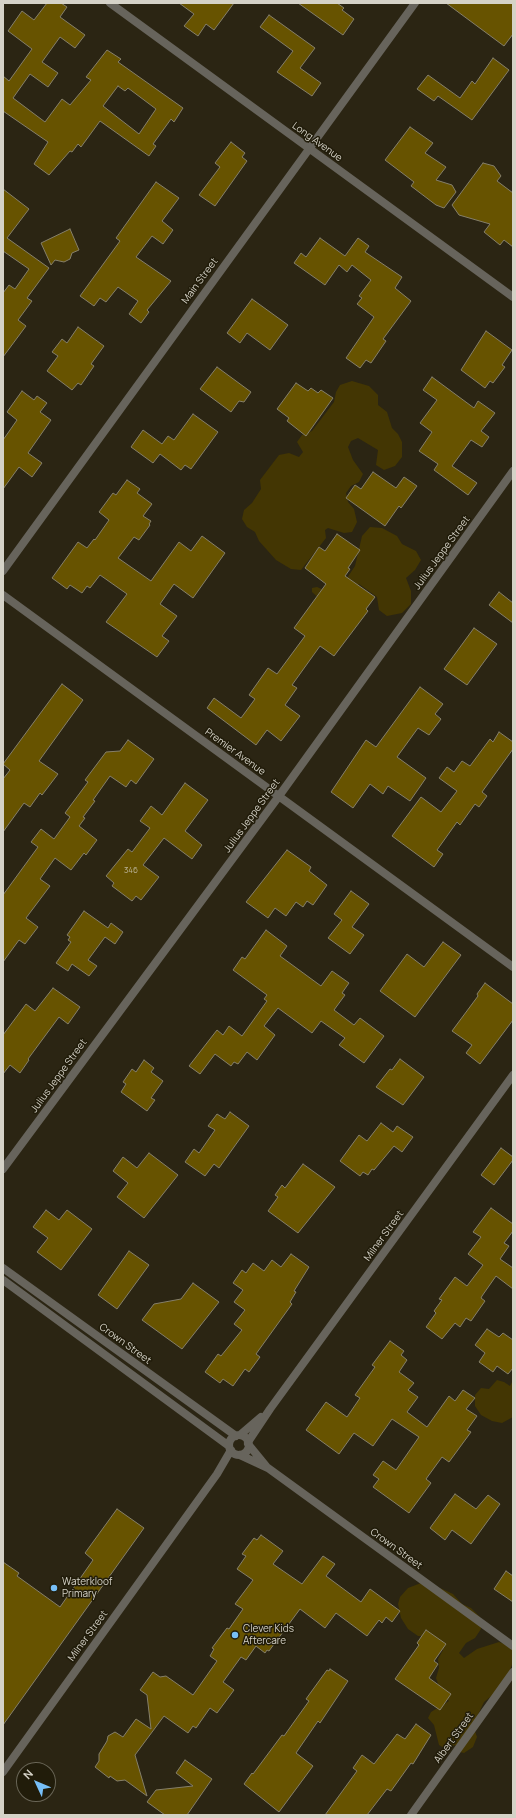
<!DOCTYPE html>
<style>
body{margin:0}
#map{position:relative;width:516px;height:1818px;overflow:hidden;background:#2b2513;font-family:Manrope,sans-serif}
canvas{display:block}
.frame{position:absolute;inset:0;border:4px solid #d5d2c7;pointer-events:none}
.north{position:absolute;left:16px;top:1762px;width:40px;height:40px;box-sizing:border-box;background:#211c0a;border:1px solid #696556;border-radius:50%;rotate:314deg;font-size:11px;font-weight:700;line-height:16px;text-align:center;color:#d5d2c7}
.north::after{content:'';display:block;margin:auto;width:14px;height:18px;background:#77bff7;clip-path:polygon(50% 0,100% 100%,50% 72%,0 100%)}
</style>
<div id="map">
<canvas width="516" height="1818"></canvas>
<div class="frame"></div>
<div class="north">N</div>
</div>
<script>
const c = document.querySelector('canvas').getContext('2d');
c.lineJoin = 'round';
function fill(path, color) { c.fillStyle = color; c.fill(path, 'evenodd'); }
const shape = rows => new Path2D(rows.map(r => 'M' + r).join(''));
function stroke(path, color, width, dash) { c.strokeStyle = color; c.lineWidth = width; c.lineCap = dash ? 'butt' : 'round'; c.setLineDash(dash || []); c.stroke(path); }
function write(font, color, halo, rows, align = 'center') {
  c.font = font + ' Manrope,sans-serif'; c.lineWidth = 3; c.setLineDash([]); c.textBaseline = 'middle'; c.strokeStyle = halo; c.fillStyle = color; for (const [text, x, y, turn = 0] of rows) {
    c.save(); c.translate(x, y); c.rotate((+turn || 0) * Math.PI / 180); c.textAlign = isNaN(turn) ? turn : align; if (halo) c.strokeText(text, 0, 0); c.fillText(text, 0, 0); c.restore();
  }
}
const green = shape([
 [352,381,369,386,378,395,378,405,387,412,392,428,398,434,402,442,402,457,395,466,384,470,376,465,378,450,358,438,351,441,348,447,353,460,363,474,359,482,351,486,346,493,348,502,354,509,357,522,352,532,344,533,328,528,325,530,326,538,301,570,291,569,276,560,259,541,255,532,247,527,242,519,244,510,252,503,261,489,260,480,279,455,289,453,299,457,303,452,297,442,302,435,312,431,334,402,336,392,340,385],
 [370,527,382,528,397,536,402,544,416,551,421,560,415,570,406,578,411,591,411,604,402,613,387,616,379,610,377,597,359,584,342,605,323,602,312,592,312,588,317,587,326,591,341,587,355,566,362,536],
 [497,1380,504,1382,510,1386,513,1380,513,1417,502,1423,492,1421,481,1415,475,1406,475,1395,481,1388,489,1389],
 [421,1583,431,1589,440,1588,453,1594,462,1604,471,1608,480,1617,481,1629,475,1638,466,1643,459,1653,464,1658,477,1649,499,1642,510,1646,513,1650,513,1662,509,1673,495,1693,484,1702,473,1725,477,1737,473,1747,464,1753,460,1752,455,1745,446,1749,439,1745,434,1725,428,1718,431,1712,449,1701,441,1692,436,1678,439,1668,438,1659,443,1650,431,1637,418,1636,408,1629,401,1618,398,1604,400,1597,408,1588]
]);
const building = shape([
 [47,3,61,3,67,7,60,17,85,35,75,48,60,37,42,62,58,73,48,87,30,74,13,98,45,122,62,99,70,105,91,80,86,77,107,50,121,59,118,62,183,108,174,122,171,119,153,144,156,146,149,156,100,121,81,147,78,144,72,152,70,151,49,175,34,164,48,142,3,111,3,76,9,81,32,49,8,31,22,11,34,20,47,3],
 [118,86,125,91,128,88,156,109,139,134,103,106,118,86],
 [179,3,234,3,214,30,206,24,198,36,184,26,194,14,179,3],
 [298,3,337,3,344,8,342,10,354,19,343,35,298,3],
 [446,3,513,3,513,34,504,46,446,3],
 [269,15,315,48,300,68,321,83,312,96,277,72,293,51,260,27,269,15],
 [493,58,509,70,472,120,438,96,434,101,417,89,428,75,460,98,472,81,475,84,493,58],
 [410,127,433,143,425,153,446,167,436,180,452,185,456,192,444,208,436,205,411,186,414,182,385,160,410,127],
 [231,142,245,153,242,157,247,161,215,206,199,195,220,167,215,163,231,142],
 [483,163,494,166,501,176,497,181,513,193,513,247,504,240,500,245,484,232,490,224,459,215,452,205,483,163],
 [156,182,179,198,162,221,173,230,163,244,152,236,136,257,171,281,147,310,149,312,141,323,129,314,138,301,118,287,106,302,100,298,94,306,80,296,120,241,116,238,156,182],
 [3,189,29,209,7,238,49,268,27,298,32,301,18,320,26,326,3,357,3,293,9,285,15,289,29,269,3,251,3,189],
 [70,229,79,250,72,253,70,259,64,262,55,260,51,265,41,243,70,229],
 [320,238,345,256,358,238,369,246,365,252,402,277,395,288,411,301,383,339,386,341,371,363,366,360,360,368,346,358,374,317,357,304,362,298,359,296,371,280,352,265,347,272,339,265,325,285,294,263,301,253,306,257,320,238],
 [252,299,288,325,270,350,247,333,240,343,227,333,252,299],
 [78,327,104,346,91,364,94,366,81,385,78,383,72,390,47,371,58,356,52,352,62,339,67,343,78,327],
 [486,331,512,350,502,365,505,367,493,383,490,381,485,388,461,370,486,331],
 [217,367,251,392,244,402,239,401,231,412,200,389,217,367],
 [432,377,474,408,478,401,495,413,481,431,489,437,482,447,471,440,452,466,477,483,468,495,434,470,438,464,419,451,432,432,420,423,437,400,423,390,432,377],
 [296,383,308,391,311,388,318,393,321,390,333,398,306,436,287,421,289,418,277,409,296,383],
 [22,391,34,400,37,396,47,403,40,412,51,420,28,453,42,463,32,477,19,467,3,489,3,440,17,420,7,412,22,391],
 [193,414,218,432,191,469,185,465,181,470,160,454,153,463,131,447,143,430,162,444,168,436,174,440,193,414],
 [373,472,396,488,404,477,417,486,401,508,399,506,385,526,346,498,355,485,361,489,373,472],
 [127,480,140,489,137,493,152,504,143,516,151,521,149,524,150,525,139,540,134,537,118,558,151,581,179,542,191,551,202,536,225,553,193,598,174,584,160,604,177,616,162,636,169,641,157,657,106,622,127,594,100,575,90,588,87,586,82,593,70,585,67,589,52,578,78,542,87,548,94,539,95,540,109,520,99,512,113,493,116,495,127,480],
 [337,534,360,550,348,568,350,569,345,576,375,597,366,609,368,611,334,656,320,646,292,685,297,688,285,705,300,716,281,741,267,730,256,745,207,708,214,698,241,718,255,699,249,695,268,668,277,674,305,636,294,628,326,584,305,568,319,547,325,551,337,534],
 [499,592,513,603,513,623,489,605,499,592],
 [474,628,497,644,467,685,444,669,474,628],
 [62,684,83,700,39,761,58,774,42,795,40,793,30,807,24,803,3,832,3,779,10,770,3,764,62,684],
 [420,687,443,704,435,714,441,719,429,735,418,728,397,757,426,778,410,801,388,786,383,794,370,784,353,808,331,792,366,740,376,747,420,687],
 [499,732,513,742,513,749,482,792,487,796,479,807,475,804,460,825,457,822,437,850,443,854,434,867,392,836,421,797,441,812,457,791,439,778,447,767,454,772,462,761,470,766,490,739,493,742,499,732],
 [128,740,154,759,136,784,131,780,126,787,110,776,93,800,95,801,83,817,85,818,79,826,97,840,86,855,84,853,71,870,55,858,40,879,50,886,26,918,38,927,25,944,19,940,3,962,3,895,38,847,31,842,41,829,54,839,70,817,65,813,88,782,85,780,106,752,120,751,128,740],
 [185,783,208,800,185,831,202,845,192,859,164,838,143,865,159,877,141,900,136,896,132,901,112,886,114,883,106,876,128,849,132,852,150,828,140,821,151,806,162,815,185,783],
 [287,850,311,867,309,871,327,885,313,905,307,901,303,907,296,902,286,916,275,908,268,918,246,902,287,850],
 [351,891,369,904,352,927,364,935,350,954,328,938,342,920,334,914,351,891],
 [84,911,108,928,111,923,123,932,115,944,105,937,88,960,97,966,89,976,72,964,68,971,56,963,71,942,68,940,70,937,67,935,84,911],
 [266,930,287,946,280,956,321,986,332,971,349,983,342,993,345,995,334,1010,354,1025,360,1018,384,1036,364,1063,339,1045,345,1038,321,1021,312,1033,278,1008,264,1026,275,1035,257,1060,247,1052,238,1064,234,1062,231,1066,215,1054,200,1074,189,1066,217,1030,223,1035,229,1026,242,1036,267,1001,264,999,267,995,233,970,242,957,245,959,266,930],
 [443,942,461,955,415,1017,380,991,407,954,424,967,443,942],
 [485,983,513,1004,513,1020,480,1064,466,1053,472,1045,452,1031,478,996,477,994,485,983],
 [53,988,80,1007,68,1024,59,1017,28,1059,29,1060,20,1073,10,1065,3,1074,3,1035,26,1004,35,1011,53,988],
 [400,1059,424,1077,403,1105,376,1087,390,1069,392,1070,400,1059],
 [144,1060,154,1068,151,1072,163,1081,151,1098,155,1100,147,1111,121,1092,126,1084,123,1082,132,1069,136,1072,144,1060],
 [230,1112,249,1126,219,1168,214,1164,205,1176,185,1162,194,1149,199,1153,215,1130,208,1126,217,1114,225,1119,230,1112],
 [381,1123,393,1132,397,1126,413,1137,402,1152,394,1146,374,1170,372,1169,368,1175,363,1172,360,1176,340,1161,359,1135,367,1141,381,1123],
 [501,1148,513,1157,513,1160,494,1185,481,1175,501,1148],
 [149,1153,178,1175,144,1218,117,1197,128,1183,113,1171,123,1157,137,1168,149,1153],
 [303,1164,335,1187,298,1233,268,1211,278,1197,275,1195,282,1185,285,1188,303,1164],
 [491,1208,513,1224,513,1231,504,1243,509,1246,500,1259,513,1268,513,1289,496,1276,482,1296,481,1298,485,1301,471,1321,466,1318,460,1327,455,1323,442,1339,426,1327,436,1313,434,1311,442,1300,439,1299,455,1277,467,1286,483,1265,468,1254,481,1237,473,1232,491,1208],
 [46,1210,59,1220,67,1210,92,1229,61,1270,37,1252,48,1238,33,1227,46,1210],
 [129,1251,149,1265,117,1309,98,1295,129,1251],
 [291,1254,309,1267,294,1291,296,1292,290,1302,292,1304,256,1354,260,1357,249,1372,245,1369,233,1386,223,1379,220,1383,205,1372,218,1354,221,1356,242,1330,234,1324,245,1310,234,1302,243,1290,233,1283,242,1270,246,1273,253,1263,264,1271,272,1260,281,1267,291,1254],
 [193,1283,219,1302,182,1349,142,1320,154,1304,181,1299,193,1283],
 [487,1329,499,1337,503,1333,513,1340,513,1368,508,1374,497,1366,493,1372,479,1362,485,1353,475,1345,487,1329],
 [390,1341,404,1351,401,1355,407,1360,399,1372,414,1383,408,1390,418,1397,407,1412,427,1427,449,1396,455,1401,463,1390,475,1398,466,1409,477,1416,467,1430,471,1432,449,1462,442,1457,426,1479,431,1483,409,1513,373,1487,379,1479,373,1475,383,1461,396,1470,419,1437,392,1419,373,1446,354,1433,339,1454,306,1430,326,1402,347,1417,360,1398,355,1395,375,1367,372,1365,390,1341],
 [455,1494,476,1509,488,1495,500,1504,471,1544,452,1530,445,1540,430,1528,455,1494],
 [117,1509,144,1528,3,1725,3,1562,19,1573,17,1576,60,1607,93,1560,85,1553,117,1509],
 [261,1535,283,1551,273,1564,302,1584,323,1556,335,1564,326,1576,361,1602,370,1589,400,1611,392,1622,386,1617,382,1623,379,1620,367,1636,336,1613,325,1628,300,1609,269,1651,267,1650,265,1653,256,1646,246,1660,241,1657,223,1682,234,1690,217,1713,210,1708,196,1728,193,1726,188,1733,164,1716,135,1755,147,1796,125,1780,117,1781,110,1776,109,1778,95,1767,99,1761,99,1754,107,1741,108,1736,115,1732,123,1737,136,1719,151,1729,147,1695,140,1690,153,1672,160,1677,166,1676,193,1695,217,1661,210,1656,214,1649,212,1648,227,1628,229,1629,243,1609,235,1604,253,1580,237,1569,246,1556,242,1554,254,1538,257,1540,261,1535],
 [506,1571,513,1576,513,1602,494,1589,506,1571],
 [426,1630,446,1644,434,1661,438,1664,429,1678,451,1694,440,1710,395,1679,419,1645,417,1643,426,1630],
 [330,1669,348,1681,320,1723,318,1721,296,1753,313,1766,279,1812,244,1784,252,1773,253,1774,282,1735,284,1736,309,1701,306,1699,327,1670,329,1671,330,1669],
 [416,1724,431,1735,413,1764,411,1763,391,1791,387,1789,367,1815,325,1815,357,1771,353,1768,362,1755,374,1764,397,1734,405,1739,416,1724],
 [185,1760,212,1779,187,1815,165,1815,147,1802,156,1790,193,1786,176,1773,185,1760]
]);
const street = shape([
 [110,3,513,297],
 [3,571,415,3],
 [3,595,513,967],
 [3,1169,279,796,513,471],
 [3,1268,236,1436],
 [3,1280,229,1446],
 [240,1435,261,1417],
 '229 1445a10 10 0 1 1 20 0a10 10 0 1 1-20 0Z',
 [248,1442,270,1409,513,1075],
 [248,1444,266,1466],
 [240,1455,268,1468,513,1646],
 [3,1772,217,1474,231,1450],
 [411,1815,513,1672]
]);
const markers = [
 [54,1588,4,"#77bff7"],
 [235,1635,4,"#77bff7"]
];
const numberNames = [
 ["346",131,871]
];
const streetNames = [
 ["Long Avenue",317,142,36],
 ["Main Street",200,281,-54],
 ["Julius Jeppe Street",442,553,-54],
 ["Premier Avenue",235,752,36],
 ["Julius Jeppe Street",252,816,-54],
 ["Julius Jeppe Street",59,1076,-54],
 ["Milner Street",384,1236,-54],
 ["Crown Street",125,1344,36],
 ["Crown Street",396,1549,36],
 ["Milner Street",88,1636,-54],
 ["Albert Street",454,1738,-54]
];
const poiNames = [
 ["Waterkloof",62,1582],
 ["Primary",62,1594],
 ["Clever Kids",243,1629],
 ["Aftercare",243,1641]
];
fill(green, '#433603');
fill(building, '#675300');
stroke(building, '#857f6a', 1);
stroke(street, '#67645c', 8);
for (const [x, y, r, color] of markers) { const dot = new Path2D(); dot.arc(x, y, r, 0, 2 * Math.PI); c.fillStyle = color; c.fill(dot); stroke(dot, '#211c0a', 1.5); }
write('8px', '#bab295', null, numberNames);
write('10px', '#d5d2c7', '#211c0a', streetNames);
write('10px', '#d5d2c7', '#211c0a', poiNames, 'left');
</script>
